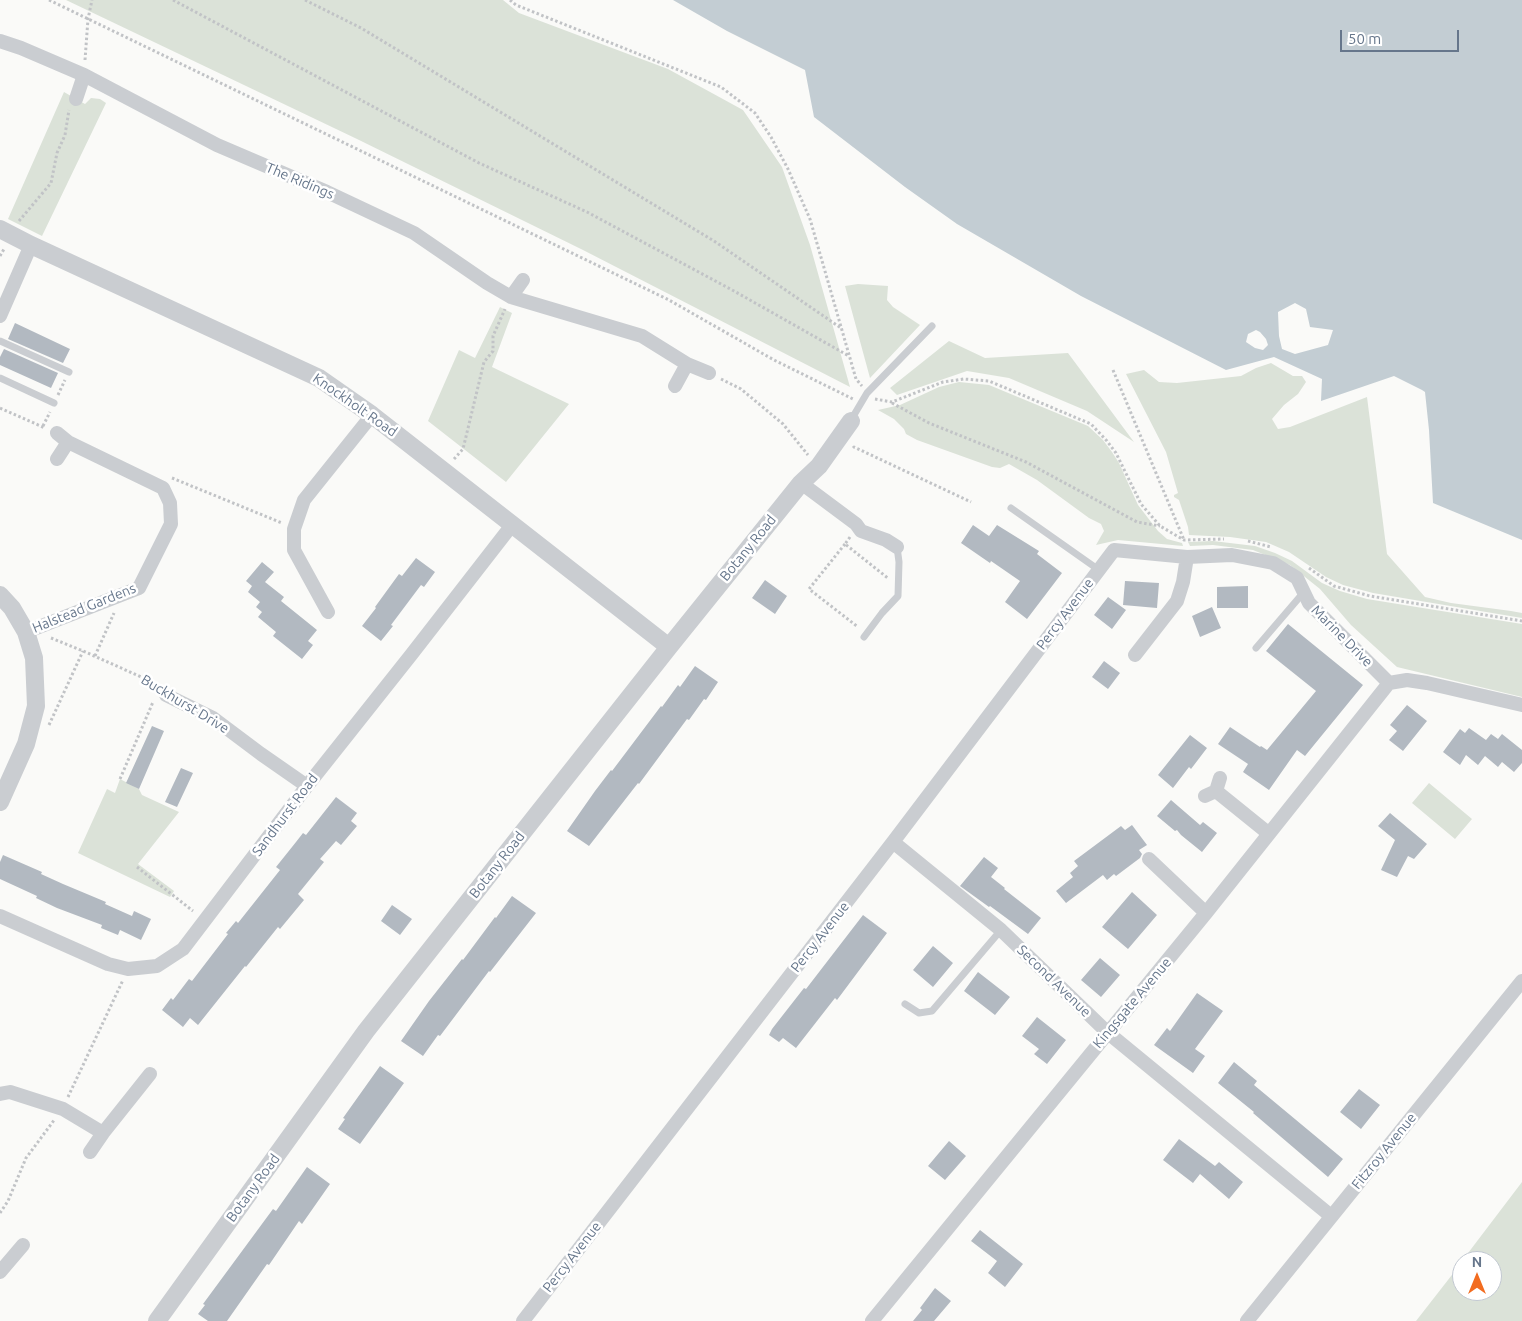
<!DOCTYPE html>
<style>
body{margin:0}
#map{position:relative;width:1522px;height:1321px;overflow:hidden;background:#fafaf8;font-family:Ubuntu,sans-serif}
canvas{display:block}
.north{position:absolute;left:1452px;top:1251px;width:50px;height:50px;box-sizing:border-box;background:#fff;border:1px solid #c2c8d1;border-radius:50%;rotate:0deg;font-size:14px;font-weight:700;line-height:20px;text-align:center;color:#66768b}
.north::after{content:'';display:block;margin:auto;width:18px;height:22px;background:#f26c20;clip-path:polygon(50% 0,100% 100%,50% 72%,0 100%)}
.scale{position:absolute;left:1340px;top:30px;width:119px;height:22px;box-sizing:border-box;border:2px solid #66768b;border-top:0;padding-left:6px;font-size:15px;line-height:18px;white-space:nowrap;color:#66768b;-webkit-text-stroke:4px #fff;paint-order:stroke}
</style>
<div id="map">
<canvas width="1522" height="1321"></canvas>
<div class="north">N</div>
<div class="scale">50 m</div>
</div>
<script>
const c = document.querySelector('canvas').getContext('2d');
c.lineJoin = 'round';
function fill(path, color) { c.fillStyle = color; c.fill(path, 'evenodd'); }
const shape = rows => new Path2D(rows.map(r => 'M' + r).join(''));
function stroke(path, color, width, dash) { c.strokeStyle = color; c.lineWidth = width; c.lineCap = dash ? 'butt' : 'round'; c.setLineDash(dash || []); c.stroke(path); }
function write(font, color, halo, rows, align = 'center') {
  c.font = font + ' Ubuntu,sans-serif'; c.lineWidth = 5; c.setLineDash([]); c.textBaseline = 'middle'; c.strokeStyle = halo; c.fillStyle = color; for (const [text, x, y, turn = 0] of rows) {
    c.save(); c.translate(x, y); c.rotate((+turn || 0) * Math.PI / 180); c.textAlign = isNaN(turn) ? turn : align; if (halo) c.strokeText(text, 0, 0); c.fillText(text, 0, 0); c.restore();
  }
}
const green = shape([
 [66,0,503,0,519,13,668,69,743,110,782,167,810,245,850,387,583,250,357,139],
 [64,92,85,104,91,98,100,99,106,103,42,236,8,219],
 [858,284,888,286,887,300,893,307,920,325,870,378,845,286],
 [500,307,512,313,492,367,569,404,506,482,428,421,459,350,475,358],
 [949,341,985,358,1068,353,1134,442,1087,411,1009,378,967,371,897,395,890,388],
 [1271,363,1293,376,1302,376,1306,382,1298,394,1284,405,1272,419,1278,429,1290,427,1367,397,1387,554,1425,597,1451,603,1511,611,1522,613,1522,618,1373,593,1343,585,1326,577,1289,552,1266,542,1230,537,1189,535,1188,527,1179,500,1174,497,1174,495,1178,493,1166,452,1126,374,1144,370,1159,382,1177,383,1241,376,1256,368],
 [959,382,989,385,1088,426,1103,440,1112,452,1119,463,1138,505,1158,531,1167,539,1182,543,1183,546,1118,540,1096,545,1104,531,1101,524,1089,518,1037,480,1009,464,1000,468,992,467,917,440,906,434,904,429,894,419,878,410,900,405,939,387],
 [1213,541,1255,546,1275,553,1292,561,1322,583,1340,591,1367,599,1522,624,1522,697,1397,667,1351,625,1320,589,1290,565,1253,550,1213,545,1190,546,1188,542],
 [120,779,139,789,142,795,179,812,138,864,174,891,170,897,78,853,107,789,115,793],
 [1429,783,1472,819,1455,839,1412,803],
 [1522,1182,1522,1321,1416,1321,1462,1262,1462,1291,1492,1291,1492,1261,1462,1261]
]);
const water = shape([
 [673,0,1522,0,1522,540,1433,503,1429,430,1425,392,1422,390,1394,376,1321,401,1322,379,1274,357,1226,370,1081,296,957,224,905,187,814,117,805,70,727,31],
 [1295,303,1306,309,1310,327,1333,330,1328,345,1295,354,1282,349,1279,336,1278,312],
 [1256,330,1260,332,1266,339,1268,345,1263,350,1255,348,1246,342,1248,334]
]);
const building = shape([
 [15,323,70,349,63,363,8,339],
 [4,349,58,373,51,388,0,365,0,357],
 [973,525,989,536,997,525,1039,551,1037,554,1062,573,1027,619,1005,602,1020,581,991,561,990,563,961,543],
 [416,558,435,572,424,587,421,585,391,625,393,626,381,641,362,626,376,608,375,607,399,574,402,576],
 [262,562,274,572,265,582,284,597,281,601,317,630,308,641,313,645,302,659,273,636,276,632,258,617,262,612,256,607,260,602,248,592,252,586,246,581],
 [765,580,787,596,775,614,752,598],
 [1125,581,1159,583,1157,608,1123,605],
 [1248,586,1248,608,1217,608,1217,587],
 [1108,597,1126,610,1112,629,1094,615],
 [1212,607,1221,628,1200,637,1192,616],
 [1288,624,1363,685,1305,756,1297,750,1269,790,1243,772,1248,764,1218,744,1230,727,1260,747,1261,746,1267,750,1316,691,1266,651],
 [1104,661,1120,673,1108,689,1092,677],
 [695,666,718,682,706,700,704,699,689,720,687,719,639,784,638,783,589,846,567,831,595,791,611,770,612,771,661,706,662,707,678,685,680,687],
 [1407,705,1427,721,1403,751,1389,740,1397,731,1390,725],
 [152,726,164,731,139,789,126,783],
 [1469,728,1486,740,1491,734,1498,739,1502,734,1522,750,1522,763,1514,772,1502,762,1498,767,1485,756,1478,765,1466,755,1460,765,1443,752,1460,729,1465,733],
 [1190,735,1207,748,1191,769,1189,767,1173,788,1158,775],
 [181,768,193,773,177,807,165,802],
 [336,797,357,813,351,821,357,826,341,845,336,841,320,859,324,862,298,894,304,900,280,929,278,927,246,967,245,966,198,1025,190,1018,183,1027,162,1010,171,998,173,1000,189,979,192,981,228,934,226,933,236,921,238,923,280,870,276,867,296,842,303,833,306,835],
 [1171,800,1200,825,1203,822,1217,833,1202,852,1181,835,1177,830,1175,831,1157,816],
 [1390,813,1427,844,1414,859,1408,856,1397,877,1381,870,1395,840,1378,826],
 [1132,825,1147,845,1139,850,1142,854,1140,858,1116,876,1114,874,1107,880,1103,875,1066,903,1056,891,1073,877,1070,873,1078,866,1074,861,1121,826,1125,830],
 [3,855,42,872,41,874,63,884,106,902,105,904,132,916,134,911,151,919,141,940,120,930,118,935,101,928,102,925,57,908,36,898,37,896,0,879,0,862],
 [984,857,998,868,991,877,1005,888,1004,889,1041,918,1028,934,990,906,989,907,960,886],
 [1132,892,1157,915,1128,949,1102,927],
 [512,896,536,913,490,972,489,971,440,1036,438,1035,423,1056,401,1041,429,1001,462,959,463,960,495,917,496,918],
 [392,905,412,919,400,935,381,921],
 [863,915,887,933,837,1000,835,998,796,1048,783,1038,779,1042,769,1035,772,1029,804,988,806,989],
 [933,946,953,963,933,987,913,970],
 [1100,958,1120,975,1101,997,1081,980],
 [978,972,1010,997,995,1015,964,991],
 [1197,993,1223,1011,1195,1049,1205,1056,1193,1073,1154,1045,1167,1028,1170,1031],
 [1037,1017,1066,1040,1047,1064,1034,1054,1039,1049,1022,1036],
 [1234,1062,1257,1081,1254,1085,1343,1159,1328,1177,1253,1113,1254,1112,1218,1083],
 [380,1066,404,1083,360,1144,338,1129,345,1119,343,1118],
 [1359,1089,1380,1105,1361,1129,1340,1112],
 [1179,1139,1215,1166,1219,1162,1243,1182,1229,1199,1200,1174,1193,1183,1163,1160],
 [949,1141,966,1156,945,1180,928,1166],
 [307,1167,330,1184,302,1224,299,1221,269,1265,267,1264,227,1321,208,1321,198,1314,205,1305,203,1304,273,1209,276,1211],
 [980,1230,1023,1264,1005,1287,988,1273,997,1261,971,1241],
 [935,1288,951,1301,934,1321,913,1321,922,1310,920,1308]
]);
const path = shape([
 [49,0,669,300,774,360,853,399],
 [173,0,479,163,587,212,734,291,849,356],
 [305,0,361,28,714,241,841,328],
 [510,0,516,5,721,87,755,113,771,137,788,169,810,219,856,379,862,386],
 [85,60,88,19,92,0],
 [19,221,51,183,57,153,65,135,69,110],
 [0,256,4,249],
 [1113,370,1184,540],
 [721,379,741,389,783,424,808,455],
 [58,395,65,380],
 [875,399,892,402,943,382,964,379,989,381,1091,424,1107,441,1116,453,1141,504,1160,526,1184,540,1224,539],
 [892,403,929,423,1026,462,1137,522,1160,526],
 [0,408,45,428],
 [43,426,50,412],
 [853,448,854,447,971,502],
 [454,459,463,449,484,362,493,351,493,336,505,309],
 [172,478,282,523],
 [850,537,845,544,889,579],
 [1248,541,1271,547],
 [845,544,809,589,858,627],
 [1309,568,1334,586,1370,596,1522,621],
 [51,638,83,651,157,684],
 [95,656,114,613],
 [49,725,83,651],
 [120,779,153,702],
 [137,867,193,911],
 [68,1097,123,980],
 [0,1213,8,1201,26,1158,55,1119]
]);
const service = shape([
 [0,341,69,372],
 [0,378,54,403],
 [851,420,867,393,932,326],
 [1011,508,1099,570],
 [864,637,882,613,898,596,899,562,897,547],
 [1256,648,1304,592],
 [905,1004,919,1013,932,1011,1001,930]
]);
const minor = shape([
 [0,41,21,48,84,75,217,145,327,192,414,233,487,283,511,297,642,336,687,364,709,373],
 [76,99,84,75],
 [511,297,523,280],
 [0,316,31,245],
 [675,386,687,364],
 [57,459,68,442],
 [801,483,856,524,861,531,886,540,897,547],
 [328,612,294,550,294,529,304,500,372,415],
 [26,632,139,588,171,524,170,503,163,488,68,442,57,433],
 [1135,655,1177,601,1183,582,1187,557],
 [1389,683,1407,680,1427,683,1522,705],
 [166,695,213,718,261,754,307,786],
 [1216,791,1268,833],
 [1205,796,1216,791,1220,778],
 [893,842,1001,930,1107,1032,1331,1216],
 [1149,859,1206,913],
 [0,916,108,964,128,969,157,966,183,949,307,786,411,655,512,525],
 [0,1094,10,1092,63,1109,103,1133],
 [90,1152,103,1133,150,1074],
 [0,1272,23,1245],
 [523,1321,893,842,1114,550,1187,557,1232,555,1273,563,1297,578,1309,603,1389,683],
 [872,1321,1206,913,1389,683],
 [1247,1321,1522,981]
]);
const tertiary = shape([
 [0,229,31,245,319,378,372,415,669,647],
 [0,595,12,608,26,632,34,658,36,706,26,744,0,802],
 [157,1321,366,1031,669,647,801,483,819,466,851,421]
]);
const streetNames = [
 ["The Ridings",300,181,23],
 ["Knockholt Road",355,405,35],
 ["Botany Road",748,548,-51],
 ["Halstead Gardens",84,608,-22],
 ["Percy Avenue",1065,614,-53],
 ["Marine Drive",1342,636,45],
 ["Buckhurst Drive",185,704,31],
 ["Sandhurst Road",285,815,-53],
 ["Botany Road",497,865,-52],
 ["Percy Avenue",820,937,-52],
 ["Second Avenue",1054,981,44],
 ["Kingsgate Avenue",1132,1003,-50],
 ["Fitzroy Avenue",1384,1151,-51],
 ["Botany Road",253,1188,-54],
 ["Percy Avenue",572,1257,-52]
];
fill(green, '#dbe2d8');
fill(water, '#c3cdd3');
fill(building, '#b2b9c1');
stroke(path, '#c1c3c6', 3, [2.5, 2.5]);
stroke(service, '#cacdd1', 7);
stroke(minor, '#cacdd1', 14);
stroke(tertiary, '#cacdd1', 18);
write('14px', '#66768b', '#fff', streetNames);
</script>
